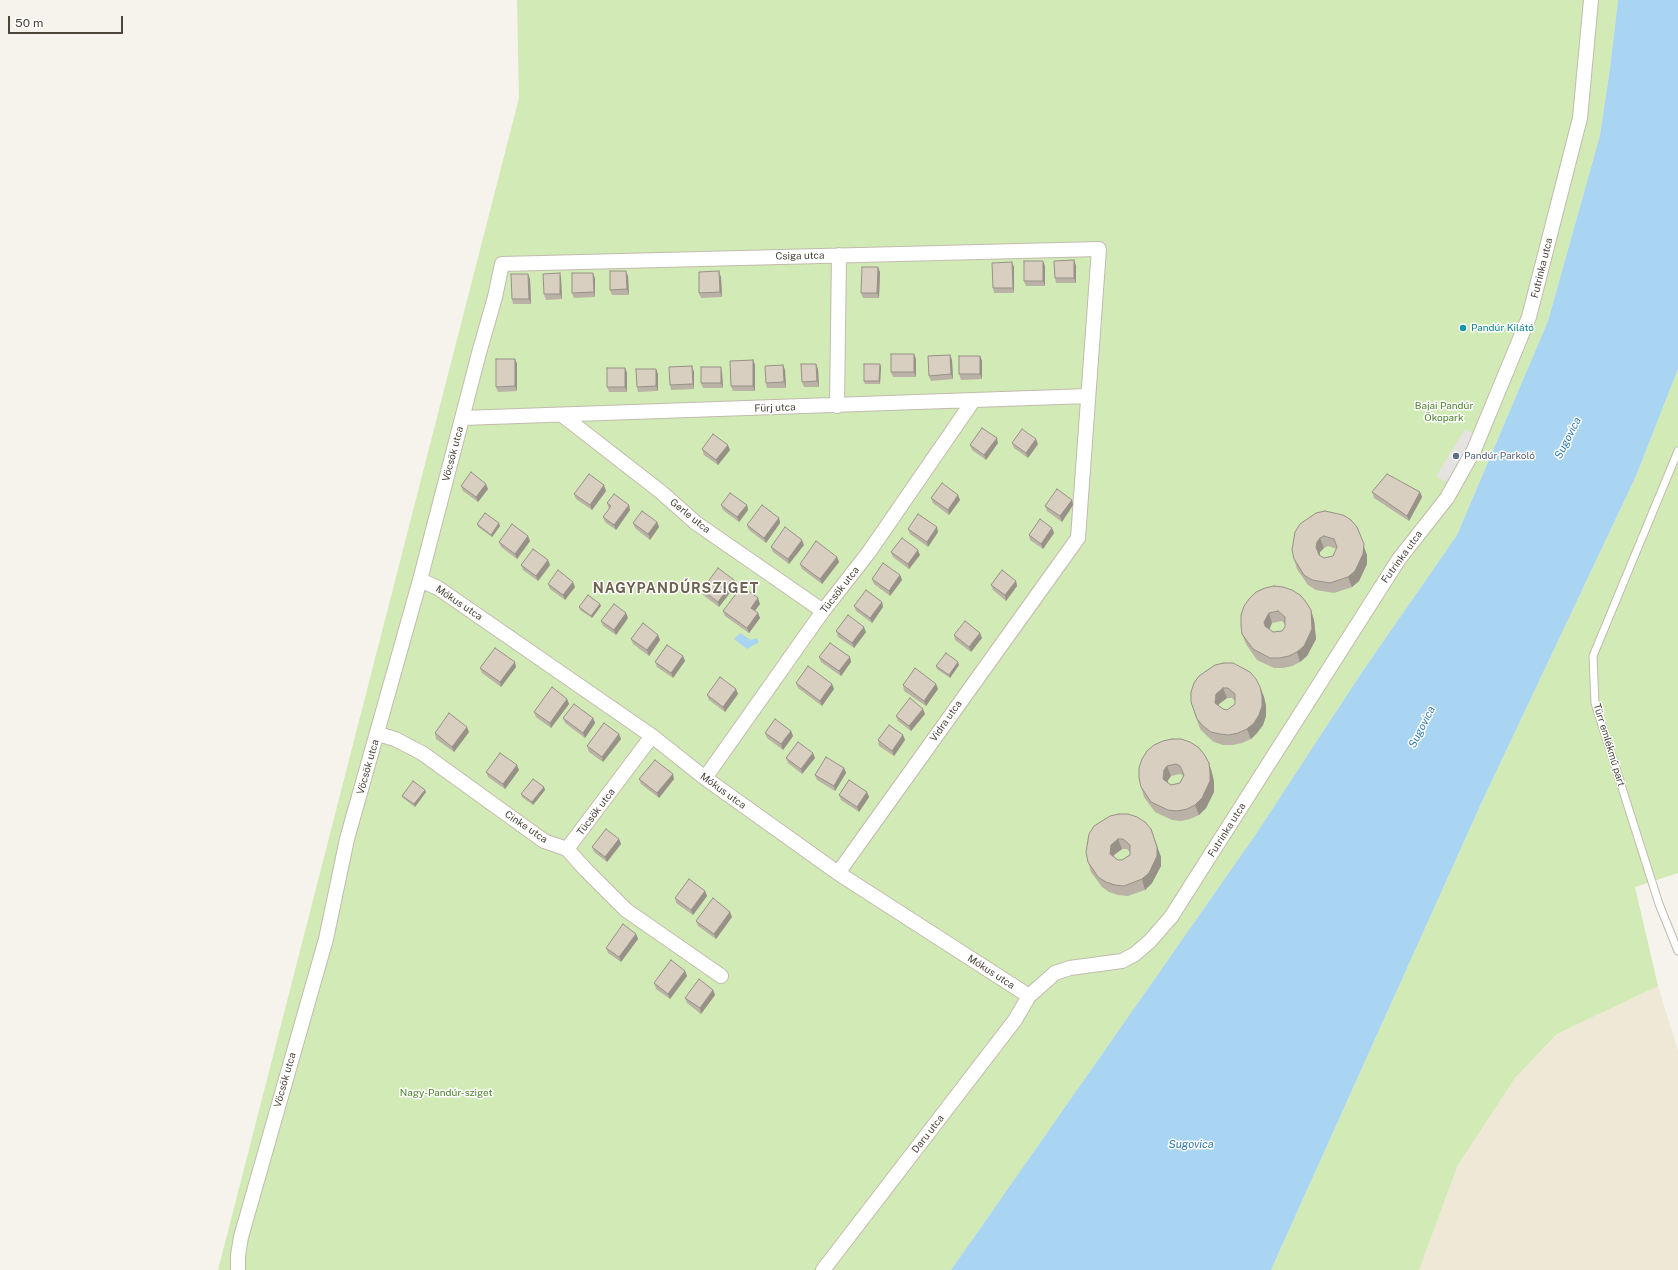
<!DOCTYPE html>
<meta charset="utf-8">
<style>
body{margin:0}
#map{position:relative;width:1678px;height:1270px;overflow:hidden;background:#f6f3ec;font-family:"Public Sans",sans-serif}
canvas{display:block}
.scale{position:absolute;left:8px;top:16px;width:115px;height:18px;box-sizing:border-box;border:2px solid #4b4439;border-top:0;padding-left:5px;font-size:12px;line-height:14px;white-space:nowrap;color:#4b4439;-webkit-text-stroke:3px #fff;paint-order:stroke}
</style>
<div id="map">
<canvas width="1678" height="1270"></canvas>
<div class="scale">50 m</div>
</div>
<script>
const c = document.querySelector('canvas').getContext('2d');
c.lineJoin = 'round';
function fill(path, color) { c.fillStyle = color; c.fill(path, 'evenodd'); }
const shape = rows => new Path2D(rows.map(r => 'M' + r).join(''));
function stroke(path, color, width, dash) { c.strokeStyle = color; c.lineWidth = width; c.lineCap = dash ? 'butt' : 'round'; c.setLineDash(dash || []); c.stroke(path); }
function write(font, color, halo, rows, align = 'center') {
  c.font = font + ' "Public Sans",sans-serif'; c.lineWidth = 3; c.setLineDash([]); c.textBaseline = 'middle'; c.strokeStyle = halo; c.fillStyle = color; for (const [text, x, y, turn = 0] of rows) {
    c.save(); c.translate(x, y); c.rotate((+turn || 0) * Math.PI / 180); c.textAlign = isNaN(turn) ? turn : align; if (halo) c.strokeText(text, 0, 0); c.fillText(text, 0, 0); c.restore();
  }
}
const education = shape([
 [1658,986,1678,1051,1678,1270,1419,1270,1458,1165,1515,1078,1557,1034]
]);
const green = shape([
 [517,0,1618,0,1610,68,1600,135,1548,321,1457,535,1360,675,1256,834,951,1270,218,1270,519,98],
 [1678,369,1678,873,1635,887,1658,986,1557,1034,1515,1078,1458,1165,1419,1270,1271,1270,1480,806,1636,476]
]);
const parking = shape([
 [1465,429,1475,435,1446,482,1436,476]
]);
const water = shape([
 [1618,0,1678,0,1678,369,1636,476,1480,806,1271,1270,951,1270,1256,834,1360,675,1457,535,1548,321,1600,135,1610,68],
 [740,633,751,640,757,638,759,642,747,649,734,639]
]);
const lane = shape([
 [1678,451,1593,656,1595,703,1659,904,1678,951]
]);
const street = shape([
 [837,406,839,255],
 [562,415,661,492,696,523,823,611],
 [462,418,1088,396],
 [420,580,438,588,652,736,705,778,838,873,1029,996],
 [378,734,395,739,422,753,544,841,567,849,585,869,626,910,721,976],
 [705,778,823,611,869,552,973,401],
 [567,849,652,736],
 [238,1270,238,1255,241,1237,326,939,347,839,420,580,479,353,495,297,502,264,1099,249,1078,538,838,873],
 [823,1270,1015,1020,1029,996,1055,973,1070,968,1122,961,1135,954,1150,941,1171,917,1399,559,1447,498,1474,450,1529,317,1580,118,1591,0]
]);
const wall = shape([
 [1074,260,1076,266,1076,283,1056,283,1055,278],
 [1045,266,1045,286,1026,286,1024,281],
 [1014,267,1014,293,994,293,993,288],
 [880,272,879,298,863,298,861,293],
 [628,276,629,295,612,295,610,290],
 [721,277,722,297,701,298,699,293],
 [561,278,562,299,546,300,544,294],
 [595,278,595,297,574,298,572,293],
 [530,279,531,304,513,304,512,299],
 [950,355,952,360,953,379,931,381,929,376],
 [980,356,982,361,982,379,961,380,959,374],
 [515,359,517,364,517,391,498,392,496,387],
 [916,359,916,377,893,377,891,372],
 [753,360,755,365,755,391,733,391,731,386],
 [783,365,785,370,786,388,767,388,766,383],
 [881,367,880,384,865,384,864,381],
 [625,368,627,373,627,392,609,392,607,387],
 [818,369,819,387,804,387,802,382],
 [694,372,694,389,671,390,670,385],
 [722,372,723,388,703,388,701,383],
 [658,374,658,391,638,392,637,387],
 [998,443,986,460,972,450,970,445],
 [1012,443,1038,444,1028,458,1014,448],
 [702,449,730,450,718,465,704,455],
 [461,486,488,489,478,502,463,491],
 [606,491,592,510,576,499,574,494],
 [1372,492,1420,492,1422,497,1409,521,1374,498],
 [958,495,960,500,949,515,933,503,931,498],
 [1072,500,1073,505,1062,522,1047,511,1045,506],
 [607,503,630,510,616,530,605,522,603,517,609,509],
 [721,505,747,505,748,510,739,522,723,510],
 [1316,513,1367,555,1367,564,1359,581,1352,587,1334,593,1316,590,1308,585,1297,569,1294,559],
 [1328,546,1337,549,1333,556,1324,558,1320,556,1320,552,1324,548],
 [779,518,780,523,766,543,749,530,747,525],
 [657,522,659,527,650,540,635,528,633,523],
 [477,524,500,526,492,537,478,527],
 [908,529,938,532,928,547,910,534],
 [1054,533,1043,549,1030,540,1029,535],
 [528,536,530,541,517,559,501,547,499,542],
 [804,545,789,564,773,552,771,547],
 [891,552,920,555,909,569,893,557],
 [837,557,839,562,822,584,802,569,800,564],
 [521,565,550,565,538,581,523,570],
 [900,575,902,580,890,596,874,584,872,579],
 [734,580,736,585,719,607,703,595,702,590],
 [1016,581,1017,586,1006,601,993,590,991,585],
 [548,584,575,587,565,600,550,589],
 [1249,599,1314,620,1316,639,1307,656,1300,662,1292,666,1283,668,1274,668,1257,660,1246,644,1242,634],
 [1282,621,1285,624,1285,627,1282,631,1273,632,1269,630,1272,623],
 [882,602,883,607,872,623,856,611,854,606],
 [760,604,755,611,758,613,760,618,749,633,725,616,723,611],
 [601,606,592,618,580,610,579,607],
 [628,618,616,635,603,626,601,621],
 [836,631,866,632,854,648,838,637],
 [658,635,660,640,649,656,633,644,631,639],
 [954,635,982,638,971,652,955,640],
 [683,656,685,661,673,678,657,667,655,662],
 [819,657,850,657,851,662,841,676,821,662],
 [959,665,950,678,937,669,936,666],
 [516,667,501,687,482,673,480,668],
 [796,683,832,684,834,689,822,706,798,688],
 [1194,683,1260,687,1264,697,1266,706,1266,716,1263,725,1257,733,1251,739,1242,743,1233,745,1223,745,1214,742,1207,736,1200,729,1191,702],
 [1227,698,1232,698,1235,701,1235,704,1227,710,1223,709,1219,706,1219,704],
 [936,684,938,689,926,706,904,691,903,685],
 [738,694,725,712,709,700,707,695],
 [567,699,569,704,551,728,536,717,534,712],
 [925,714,911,731,898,721,896,716],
 [563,718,593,718,595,723,585,738,565,723],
 [791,731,793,736,783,750,767,738,765,733],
 [469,732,454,752,436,739,435,733],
 [619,734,621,739,603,762,589,752,587,746],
 [903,735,905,740,894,756,879,746,878,740],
 [1181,739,1209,763,1212,773,1214,782,1214,792,1206,808,1199,815,1190,819,1181,821,1172,820,1155,812,1144,797,1141,787],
 [1180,774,1184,776,1180,783,1171,785,1167,782,1168,780,1171,776],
 [786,758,815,758,802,774,788,763],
 [844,768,846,773,835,791,817,780,815,775],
 [519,770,505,789,488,777,486,772],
 [639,779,674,779,659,798,641,784],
 [544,787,545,790,533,805,522,797,521,794],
 [425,790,426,792,415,807,403,798,402,796],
 [867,792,869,797,859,812,841,800,839,795],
 [1119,814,1161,857,1161,866,1152,883,1145,890,1128,896,1118,895,1109,892,1102,887,1091,872,1088,862],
 [1122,849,1127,849,1130,852,1130,855,1122,860,1118,860,1114,857,1114,855],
 [619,839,621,844,607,862,594,852,592,847],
 [705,891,707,896,693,915,676,903,675,898],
 [732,917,716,939,698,926,696,921],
 [636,934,638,939,621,962,608,953,606,948],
 [685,971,687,976,670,999,656,989,654,983],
 [713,990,715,995,701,1014,687,1003,685,998]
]);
const shadedWall = shape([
 [1074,260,1076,266,1076,283,1074,278],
 [1043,261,1045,266,1045,286,1043,281],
 [1012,262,1014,267,1014,293,1013,288],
 [878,267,880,272,879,298,877,293],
 [626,271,628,276,629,295,627,289],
 [719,271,721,277,722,297,720,292],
 [560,273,561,278,562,299,560,294],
 [593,273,595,278,595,297,594,292],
 [528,274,530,279,531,304,529,299],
 [914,354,916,359,916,377,914,372],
 [950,355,952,360,953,379,951,374],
 [980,356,982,361,982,379,980,374],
 [515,359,517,364,517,391,515,386],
 [753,360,755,365,755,391,753,386],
 [816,364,818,369,819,387,817,381],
 [880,364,881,367,880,384,879,381],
 [783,365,785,370,786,388,784,382],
 [692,366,694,372,694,389,693,384],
 [721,367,722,372,723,388,721,383],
 [625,368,627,373,627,392,625,387],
 [656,369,658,374,658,391,656,386],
 [997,438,998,443,986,460,984,455],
 [1036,439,1038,444,1028,458,1026,453],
 [728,445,730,450,718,465,716,460],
 [486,484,488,489,478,502,476,497],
 [604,485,606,491,592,510,590,505],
 [1420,492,1422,497,1409,521,1407,516],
 [958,495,960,500,949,515,948,510],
 [1072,500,1073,505,1062,522,1060,516],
 [629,505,630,510,616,530,614,525],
 [747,505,748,510,739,522,737,517],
 [779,518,780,523,766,543,764,538],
 [657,522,659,527,650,540,648,534],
 [499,523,500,526,492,537,491,535],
 [937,527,938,532,928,547,927,542],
 [1357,527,1367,555,1367,564,1359,581,1352,587,1348,577],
 [1052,528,1054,533,1043,549,1041,544],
 [528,536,530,541,517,559,515,554],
 [1320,538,1324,548,1320,552,1319,557,1316,547,1317,542],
 [802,540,804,545,789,564,788,559],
 [918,550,920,555,909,569,908,564],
 [837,557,839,562,822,584,820,579],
 [548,560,550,565,538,581,536,576],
 [900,575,902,580,890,596,889,591],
 [734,580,736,585,719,607,718,602],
 [1016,581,1017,586,1006,601,1005,595],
 [573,582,575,587,565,600,563,595],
 [758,598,760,604,753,613,751,608],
 [882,602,883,607,872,623,870,618],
 [600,604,601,606,592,618,591,616],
 [1311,610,1314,620,1316,639,1307,656,1300,662,1297,652],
 [626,613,628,618,616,635,614,630],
 [758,613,760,618,749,633,747,628],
 [1269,613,1272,623,1268,632,1265,626,1264,622],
 [864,627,866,632,854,648,852,643],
 [980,633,982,638,971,652,969,647],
 [658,635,660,640,649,656,647,650],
 [683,656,685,661,673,678,671,673],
 [850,657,851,662,841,676,839,671],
 [515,662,516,667,501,687,500,682],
 [958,662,959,665,950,678,949,675],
 [832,684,834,689,822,706,820,701],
 [936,684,938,689,926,706,924,701],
 [1260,687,1264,697,1266,706,1266,716,1263,725,1257,733,1251,739,1247,729],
 [1223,688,1227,698,1219,704,1219,713,1215,703,1216,694],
 [736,689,738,694,725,712,723,707],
 [567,699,569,704,551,728,550,723],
 [923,709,925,714,911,731,909,726],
 [593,718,595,723,585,738,583,733],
 [467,727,469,732,454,752,452,747],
 [791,731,793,736,783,750,781,744],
 [619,734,621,739,603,762,602,757],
 [903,735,905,740,894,756,892,751],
 [813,753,815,758,802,774,801,769],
 [1209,763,1212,773,1214,782,1214,792,1206,808,1199,815,1195,805],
 [517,765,519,770,505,789,503,784],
 [1167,766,1171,776,1168,780,1167,789,1163,779,1164,770],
 [844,768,846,773,835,791,834,786],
 [673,774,674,779,659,798,657,793],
 [544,787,545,790,533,805,532,802],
 [425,790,426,792,415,807,414,804],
 [867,792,869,797,859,812,857,807],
 [1151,829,1161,857,1161,866,1152,883,1145,890,1142,879],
 [619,839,621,844,607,862,605,857],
 [1118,839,1122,849,1114,855,1114,864,1110,854,1111,845],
 [705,891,707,896,693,915,691,910],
 [730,912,732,917,716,939,714,934],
 [636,934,638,939,621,962,619,957],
 [685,971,687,976,670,999,668,994],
 [713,990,715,995,701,1014,700,1008]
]);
const building = shape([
 [1074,260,1074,278,1055,278,1054,261,1074,260],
 [1024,261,1043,261,1043,281,1024,281,1024,261],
 [1012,262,1013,288,993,288,992,263,1012,262],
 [862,267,878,267,877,293,861,293,862,267],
 [610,271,626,271,627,289,610,290,610,271],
 [719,271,720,292,699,293,699,272,719,271],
 [560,273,560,294,544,294,543,274,560,273],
 [572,273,593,273,594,292,572,293,572,273],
 [511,274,528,274,529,299,512,299,511,274],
 [891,354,914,354,914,372,891,372,891,354],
 [950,355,951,374,929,376,928,356,950,355],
 [959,356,980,356,980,374,959,374,959,356],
 [496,359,515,359,515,386,496,387,496,359],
 [753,360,753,386,731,386,730,361,753,360],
 [801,364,816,364,817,381,802,382,801,364],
 [864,364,880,364,879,381,864,381,864,364],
 [783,365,784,382,766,383,765,366,783,365],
 [692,366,693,384,670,385,669,367,692,366],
 [701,367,721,367,721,383,701,383,701,367],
 [607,368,625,368,625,387,607,387,607,368],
 [636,369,656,369,656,386,637,387,636,369],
 [982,428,997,438,984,455,970,445,982,428],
 [1022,429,1036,439,1026,453,1012,443,1022,429],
 [713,434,728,445,716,460,702,449,713,434],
 [471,472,486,484,476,497,461,486,471,472],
 [589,474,604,485,590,505,574,494,589,474],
 [1387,474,1420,492,1407,516,1372,492,1387,474],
 [942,483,958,495,948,510,931,498,942,483],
 [1057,489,1072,500,1060,516,1045,506,1057,489],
 [730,493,747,505,737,517,721,505,730,493],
 [614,494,629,505,614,525,603,517,611,506,607,503,614,494],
 [762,505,779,518,764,538,747,525,762,505],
 [642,511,657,522,648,534,633,523,642,511],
 [1325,511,1343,515,1351,520,1357,527,1364,544,1363,554,1355,571,1348,577,1330,583,1312,580,1304,575,1294,559,1292,550,1295,532,1300,524,1316,513,1325,511],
 [1324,536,1334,539,1337,547,1333,556,1324,558,1319,555,1316,547,1317,542,1320,538,1324,536],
 [485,513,499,523,491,535,477,524,485,513],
 [918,514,937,527,927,542,908,529,918,514],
 [1040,519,1052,528,1041,544,1029,535,1040,519],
 [512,524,528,536,515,554,499,542,512,524],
 [785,527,802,540,788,559,771,547,785,527],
 [902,538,918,550,908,564,891,552,902,538],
 [816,541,837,557,820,579,800,564,816,541],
 [533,549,548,560,536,576,521,565,533,549],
 [883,563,900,575,889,591,872,579,883,563],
 [718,568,734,580,718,602,702,590,718,568],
 [558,570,573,582,563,595,548,584,558,570],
 [1002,570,1016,581,1005,595,991,585,1002,570],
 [742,586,758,598,751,608,758,613,747,628,723,611,742,586],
 [1274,586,1283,587,1292,590,1300,595,1306,602,1311,610,1312,629,1304,646,1297,652,1289,656,1279,658,1270,658,1253,649,1242,634,1241,625,1241,615,1244,606,1249,599,1256,592,1265,588,1274,586],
 [1278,611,1285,617,1285,627,1282,631,1273,632,1265,626,1264,622,1269,613,1278,611],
 [866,590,882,602,870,618,854,606,866,590],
 [588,595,600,604,591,616,579,607,588,595],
 [614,604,626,613,614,630,601,621,614,604],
 [848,615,864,627,852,643,836,631,848,615],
 [965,621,980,633,969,647,954,635,965,621],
 [643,623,658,635,647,650,631,639,643,623],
 [830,643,850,657,839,671,819,657,830,643],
 [667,645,683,656,671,673,655,662,667,645],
 [495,648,515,662,500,682,480,668,495,648],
 [946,653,958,662,949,675,936,666,946,653],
 [1224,663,1233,663,1250,672,1256,679,1260,687,1262,696,1262,706,1259,715,1254,723,1247,729,1238,733,1229,735,1220,734,1211,732,1203,726,1197,719,1191,702,1191,692,1194,683,1199,676,1215,665,1224,663],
 [1223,688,1228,688,1235,694,1235,704,1227,710,1223,709,1215,703,1216,694,1223,688],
 [808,666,832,684,820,701,796,683,808,666],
 [915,668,936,684,924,701,903,685,915,668],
 [720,677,736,689,723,707,707,695,720,677],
 [552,687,567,699,550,723,534,712,552,687],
 [910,698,923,709,909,726,896,716,910,698],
 [574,704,593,718,583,733,563,718,574,704],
 [449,713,467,727,452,747,435,733,449,713],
 [775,719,791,731,781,744,765,733,775,719],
 [604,723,619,734,602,757,587,746,604,723],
 [889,725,903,735,892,751,878,740,889,725],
 [1172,739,1181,739,1190,742,1198,747,1204,754,1209,763,1210,772,1210,781,1202,798,1195,805,1187,809,1177,811,1168,810,1151,802,1141,787,1139,778,1139,768,1142,759,1147,751,1154,745,1163,741,1172,739],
 [1176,764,1180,766,1184,775,1180,783,1171,785,1163,779,1164,770,1167,766,1176,764],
 [798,742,813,753,801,769,786,758,798,742],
 [500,753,517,765,503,784,486,772,500,753],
 [826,757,844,768,834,786,815,775,826,757],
 [655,760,673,774,657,793,639,779,655,760],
 [533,779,544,787,532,802,521,794,533,779],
 [849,780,867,792,857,807,839,795,849,780],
 [413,781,425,790,414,804,402,796,413,781],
 [1119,814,1128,814,1137,817,1145,822,1151,829,1157,847,1157,856,1149,873,1142,879,1124,886,1115,885,1106,882,1098,877,1088,862,1086,852,1089,834,1094,826,1110,816,1119,814],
 [1118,839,1123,839,1130,845,1130,855,1122,860,1118,860,1110,854,1111,845,1118,839],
 [606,829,619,839,605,857,592,847,606,829],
 [689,879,705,891,691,910,675,898,689,879],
 [713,898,730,912,714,934,696,921,713,898],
 [623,924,636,934,619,957,606,948,623,924],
 [671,960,685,971,668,994,654,983,671,960],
 [699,979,713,990,700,1008,685,998,699,979]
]);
const markers = [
 [1463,328,4,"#0f9aa8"],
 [1456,456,4,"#5c6f8a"]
];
const streetNames = [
 ["Csiga utca",800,256,-1],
 ["Futrinka utca",1542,268,-76],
 ["Fürj utca",775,408,-2],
 ["Vöcsök utca",453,454,-75],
 ["Gerle utca",690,516,39],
 ["Futrinka utca",1402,557,-54],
 ["Tücsök utca",840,590,-52],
 ["Mókus utca",459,603,34],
 ["Vidra utca",946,721,-55],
 ["Türr emlékmű part",1609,745,73],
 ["Vöcsök utca",368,767,-74],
 ["Mókus utca",723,791,36],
 ["Tücsök utca",596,812,-53],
 ["Cinke utca",526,827,34],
 ["Futrinka utca",1227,830,-58],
 ["Mókus utca",991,972,33],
 ["Vöcsök utca",285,1080,-74],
 ["Daru utca",928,1134,-52]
];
const cultureNames = [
 ["Pandúr Kilátó",1471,328]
];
const parkNames = [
 ["Bajai Pandúr",1444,406],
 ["Ökopark",1444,418],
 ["Nagy-Pandúr-sziget",446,1093]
];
const serviceNames = [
 ["Pandúr Parkoló",1464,456]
];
const waterNames = [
 ["Sugovica",1568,438,-63],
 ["Sugovica",1422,727,-63],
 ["Sugovica",1191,1145]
];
const districtNames = [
 ["NAGYPANDÚRSZIGET",676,589]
];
fill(education, '#efe8d6');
fill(green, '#d2eab5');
fill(parking, '#e5e3e0');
fill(water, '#a9d4f2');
stroke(lane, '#c2bbae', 9);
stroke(street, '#c2bbae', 16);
stroke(lane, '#fff', 7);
stroke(street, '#fff', 14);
fill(wall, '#bab2a6');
fill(shadedWall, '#979187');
fill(building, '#d8cfc1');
stroke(building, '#979187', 1);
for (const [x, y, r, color] of markers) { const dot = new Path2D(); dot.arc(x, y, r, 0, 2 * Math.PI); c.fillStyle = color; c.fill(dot); stroke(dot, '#fff', 1.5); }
write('10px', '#4b4439', '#fff', streetNames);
write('10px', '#0d838f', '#fff', cultureNames, 'left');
write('10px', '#4a7f2a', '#fff', parkNames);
write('10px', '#4e5e75', '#fff', serviceNames, 'left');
write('italic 11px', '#2e7ab2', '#fff', waterNames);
c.letterSpacing = '1px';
write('bold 14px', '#6e6250', '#fff', districtNames);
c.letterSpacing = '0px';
</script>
